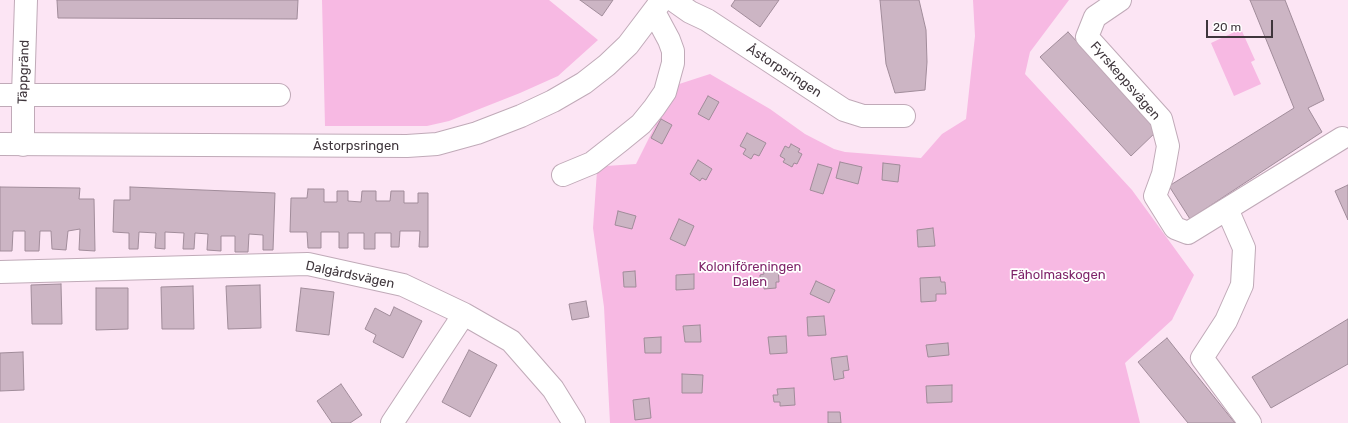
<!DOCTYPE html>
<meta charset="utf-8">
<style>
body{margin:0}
#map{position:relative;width:1348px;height:423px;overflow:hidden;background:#fce5f4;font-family:Rubik,sans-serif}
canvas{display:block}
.scale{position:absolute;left:1206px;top:20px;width:67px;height:18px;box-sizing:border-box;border:2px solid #3f363c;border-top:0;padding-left:5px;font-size:12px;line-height:14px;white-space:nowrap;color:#3f363c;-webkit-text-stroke:3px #fff;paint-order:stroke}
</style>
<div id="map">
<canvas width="1348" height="423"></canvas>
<div class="scale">20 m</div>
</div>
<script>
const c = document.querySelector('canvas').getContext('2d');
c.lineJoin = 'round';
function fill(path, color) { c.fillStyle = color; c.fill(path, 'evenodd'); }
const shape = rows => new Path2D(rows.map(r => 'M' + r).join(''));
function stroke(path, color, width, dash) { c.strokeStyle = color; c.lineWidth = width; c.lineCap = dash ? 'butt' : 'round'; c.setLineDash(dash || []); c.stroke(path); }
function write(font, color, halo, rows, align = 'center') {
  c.font = font + ' Rubik,sans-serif'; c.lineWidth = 3.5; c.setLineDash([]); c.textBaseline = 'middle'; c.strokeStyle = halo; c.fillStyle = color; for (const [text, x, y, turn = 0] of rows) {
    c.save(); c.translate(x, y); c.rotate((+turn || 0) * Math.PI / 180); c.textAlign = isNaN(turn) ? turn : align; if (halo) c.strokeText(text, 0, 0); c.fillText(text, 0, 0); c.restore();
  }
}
const green = shape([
 [322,0,549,0,598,40,558,76,520,93,449,121,427,126,325,126],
 [973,0,1069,0,1030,52,1025,74,1132,190,1194,275,1172,320,1125,363,1140,423,610,423,604,307,593,228,597,171,606,166,636,164,662,112,673,86,710,74,770,109,805,134,834,149,845,152,921,158,942,134,966,119,975,36],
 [1241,29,1255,60,1251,62,1261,84,1234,96,1211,43]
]);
const building = shape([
 [57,0,298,0,297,19,58,18,57,0],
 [580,0,613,0,602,16,580,0],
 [735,0,779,0,760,27,731,6,735,0],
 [880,0,919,0,926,30,927,62,925,90,895,93,886,64,880,0],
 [1250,0,1285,0,1324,100,1308,108,1322,132,1190,219,1169,186,1294,108,1250,0],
 [1068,32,1158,130,1131,156,1040,57,1068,32],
 [708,96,719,102,709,120,698,114,708,96],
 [661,119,672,125,662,144,651,138,661,119],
 [747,133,766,143,759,156,754,154,751,159,743,154,746,149,740,146,747,133],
 [791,144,800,149,798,152,802,154,797,164,794,163,792,167,783,162,785,159,780,156,785,146,789,148,791,144],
 [698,160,712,169,706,180,702,178,700,181,690,174,698,160],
 [840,162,862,167,858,184,836,178,840,162],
 [883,163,900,165,898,182,882,180,883,163],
 [818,164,832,168,823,194,810,190,818,164],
 [1348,185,1348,220,1335,191,1348,185],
 [0,187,80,188,79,199,94,199,95,251,79,250,80,229,68,231,66,250,52,249,51,231,40,231,39,251,25,251,25,231,13,231,12,251,0,251,0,187],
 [130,187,275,193,273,250,263,250,263,235,249,234,248,252,235,252,235,236,221,236,221,251,207,250,208,234,195,233,194,249,183,249,184,233,165,232,165,249,155,248,156,233,139,232,138,249,129,249,129,233,113,232,114,200,130,200,130,187],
 [308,189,324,189,324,202,337,202,337,191,348,191,348,201,361,202,362,191,376,191,376,201,390,201,391,191,404,191,404,203,418,203,418,193,428,193,428,247,419,247,420,231,400,231,399,247,391,247,391,233,375,233,375,249,364,249,364,233,348,233,348,248,339,248,339,232,321,232,321,248,308,248,307,232,290,232,291,198,307,198,308,189],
 [618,211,636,216,632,229,615,225,618,211],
 [679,219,694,226,685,246,670,239,679,219],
 [933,228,935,246,918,247,917,230,933,228],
 [778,268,779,282,776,282,776,288,764,289,764,283,760,284,760,275,764,274,763,269,778,268],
 [635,271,636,287,624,287,623,272,635,271],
 [694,274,694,289,676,290,676,275,694,274],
 [940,277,941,282,945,282,946,294,936,294,936,301,921,302,920,278,940,277],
 [816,281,835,290,829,303,810,294,816,281],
 [61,284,62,324,32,324,31,285,61,284],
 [260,285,261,328,228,329,226,286,260,285],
 [193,286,194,329,162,329,161,287,193,286],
 [96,288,128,288,128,329,96,330,96,288],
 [301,288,334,292,329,335,296,331,301,288],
 [586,301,589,317,572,320,569,304,586,301],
 [394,307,422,321,403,358,373,342,376,335,365,329,375,308,390,316,394,307],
 [824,316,826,335,808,336,807,317,824,316],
 [1348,319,1348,364,1271,408,1252,377,1348,319],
 [700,325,701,342,685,342,683,326,700,325],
 [786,336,787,353,770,354,768,337,786,336],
 [661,337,661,353,645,353,644,338,661,337],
 [1167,338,1190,367,1235,423,1188,423,1138,362,1167,338],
 [948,343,949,355,928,357,926,345,948,343],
 [469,350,497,365,470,417,442,402,469,350],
 [23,352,24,390,0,391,0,353,23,352],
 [847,356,849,370,843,371,844,378,834,380,831,358,847,356],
 [682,374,703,375,702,393,682,393,682,374],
 [341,384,362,415,350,423,332,423,317,401,341,384],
 [952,385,952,402,927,403,926,386,952,385],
 [794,388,795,405,780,406,780,402,774,402,773,395,778,395,777,389,794,388],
 [649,398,651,418,635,420,633,400,649,398],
 [828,412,840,412,841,423,828,423,828,412]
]);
const minor = shape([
 [673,0,690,12,707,20,844,110,863,116,904,116],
 [1120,0,1095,17,1087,37,1161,119,1168,146,1163,174,1155,196,1175,228,1188,233,1342,138],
 [0,95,279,95],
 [0,144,407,146,437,144,477,133,521,116,553,101,584,83,607,65,628,45,662,0],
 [23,145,23,95,26,0],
 [563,175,592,163,620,141,641,124,654,108,665,92,673,63,673,51,669,40,654,12],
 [1227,209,1244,248,1242,285,1226,321,1202,358,1250,423],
 [0,272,308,264,403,285,464,314,511,341,553,389,574,423],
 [392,423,464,314]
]);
const streetNames = [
 ["Åstorpsringen",784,71,33],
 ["Täppgränd",24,72,-88],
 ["Fyrskeppsvägen",1125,81,49],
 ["Åstorpsringen",356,146],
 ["Dalgårdsvägen",350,275,12]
];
const parkNames = [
 ["Koloniföreningen",750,267],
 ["Dalen",750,282],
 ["Fäholmaskogen",1058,275]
];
fill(green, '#f7b9e3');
fill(building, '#ccb5c4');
stroke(building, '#a18c9a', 1);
stroke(minor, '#c0aab8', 24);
stroke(minor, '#fff', 22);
write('13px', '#3f363c', '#fff', streetNames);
write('13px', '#7f256a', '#fff', parkNames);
</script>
